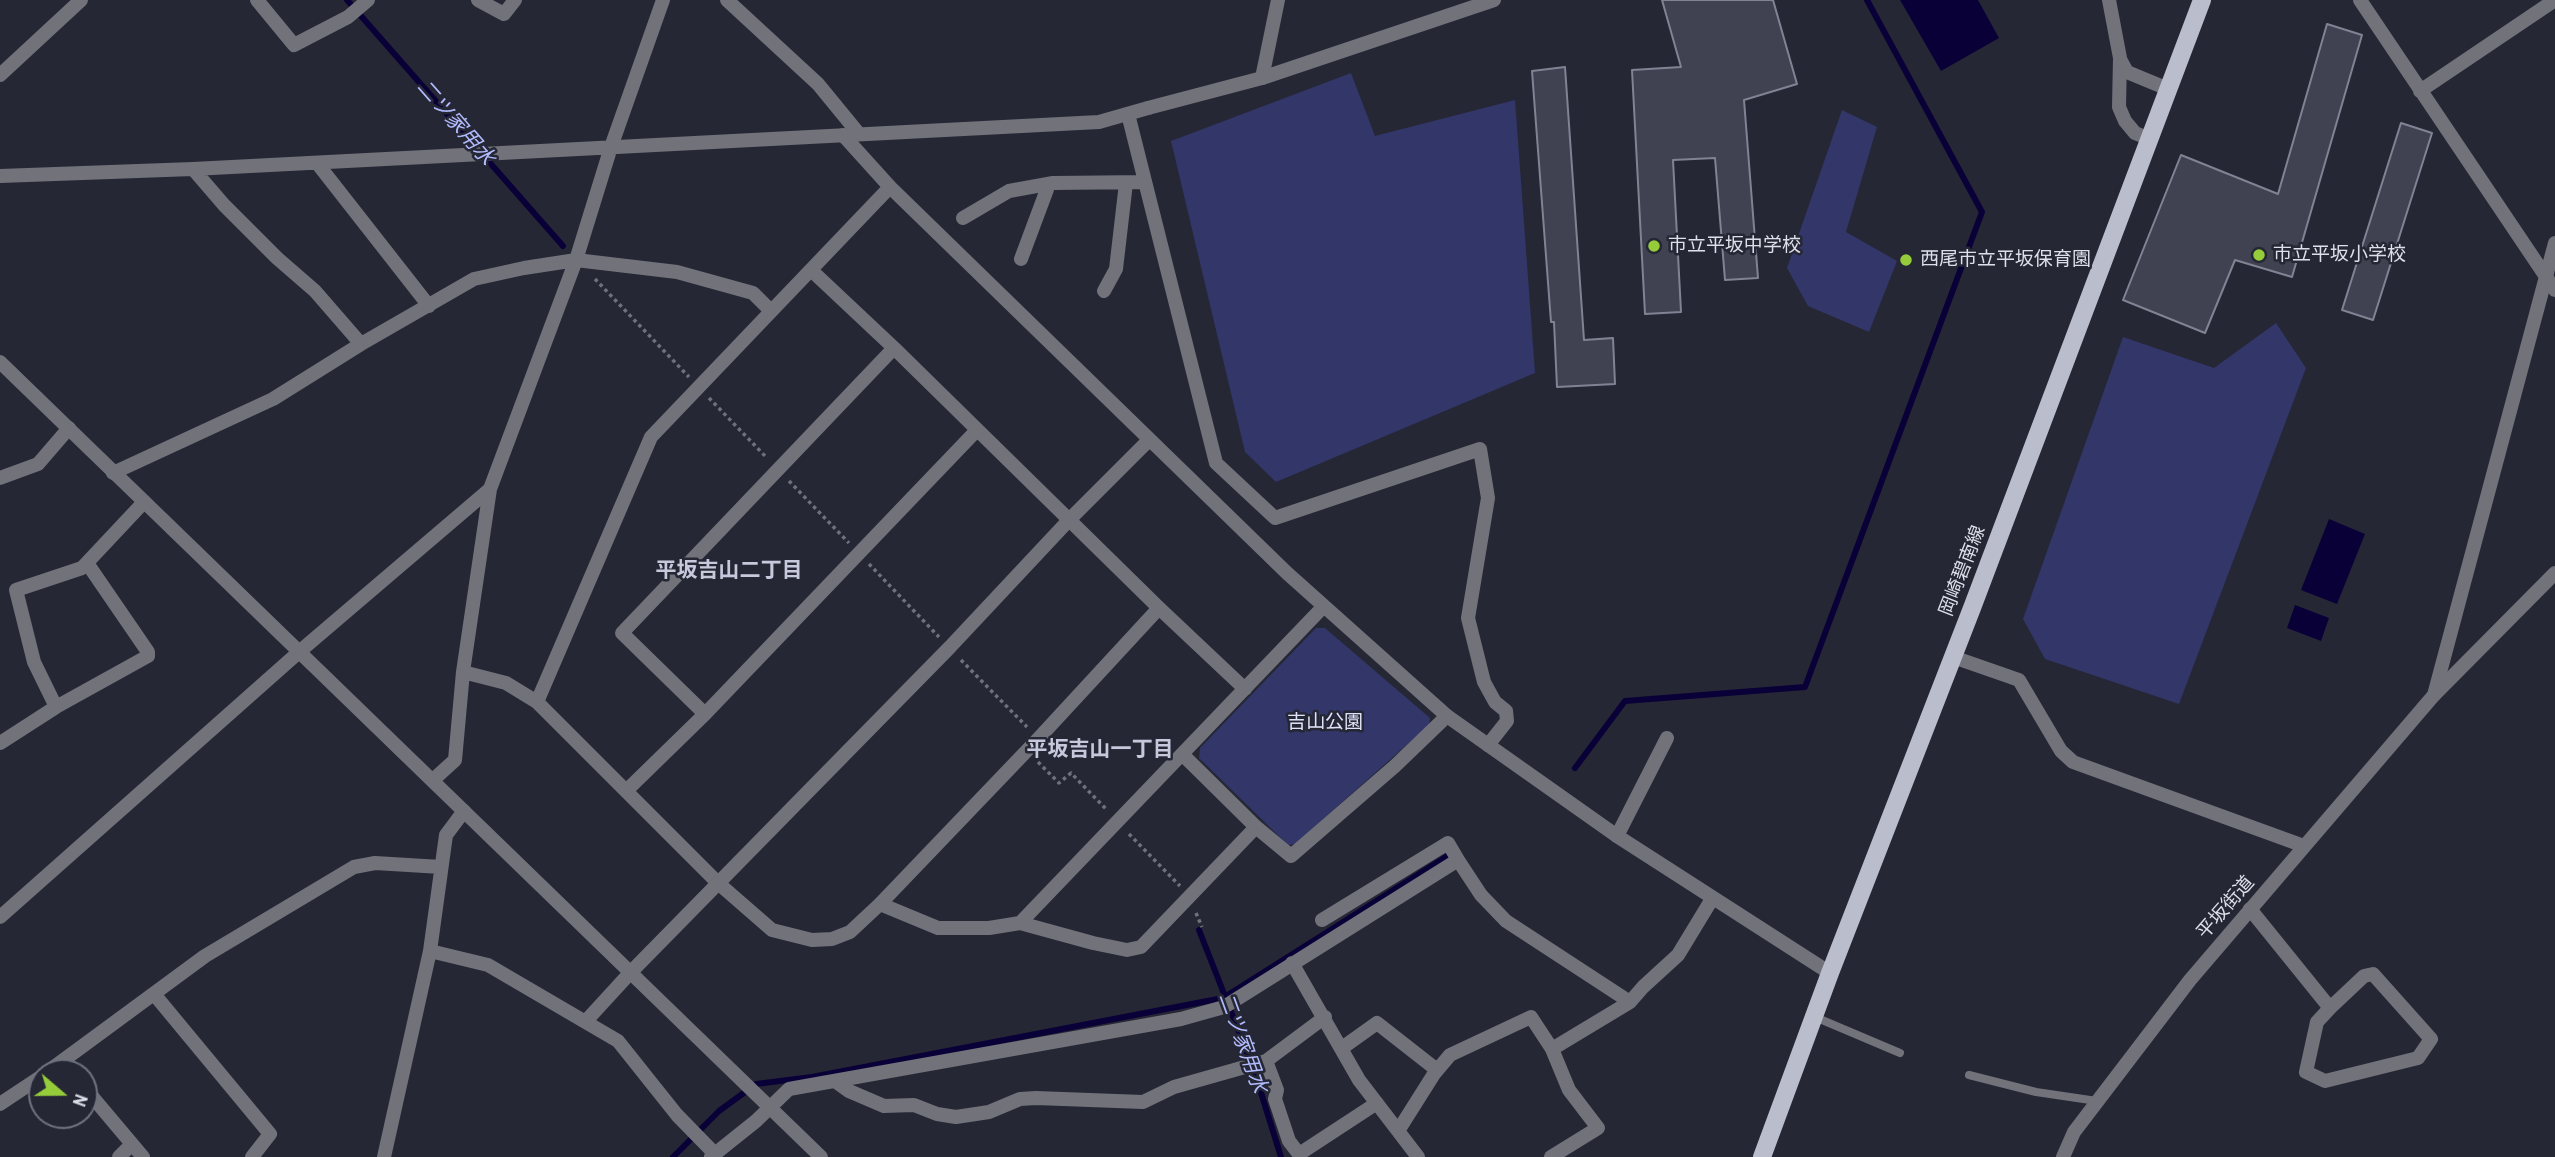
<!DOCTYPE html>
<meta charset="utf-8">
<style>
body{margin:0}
#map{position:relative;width:2555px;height:1157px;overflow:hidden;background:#252735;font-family:"Archivo Narrow",sans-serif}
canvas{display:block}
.north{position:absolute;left:28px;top:1059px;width:70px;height:70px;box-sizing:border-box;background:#252735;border:2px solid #6f717d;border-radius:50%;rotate:110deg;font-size:19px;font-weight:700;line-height:28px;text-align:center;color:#dddfe9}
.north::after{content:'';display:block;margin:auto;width:24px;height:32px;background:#95cc3a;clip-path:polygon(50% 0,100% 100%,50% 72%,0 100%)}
</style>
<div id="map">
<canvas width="2555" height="1157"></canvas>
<div class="north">N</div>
</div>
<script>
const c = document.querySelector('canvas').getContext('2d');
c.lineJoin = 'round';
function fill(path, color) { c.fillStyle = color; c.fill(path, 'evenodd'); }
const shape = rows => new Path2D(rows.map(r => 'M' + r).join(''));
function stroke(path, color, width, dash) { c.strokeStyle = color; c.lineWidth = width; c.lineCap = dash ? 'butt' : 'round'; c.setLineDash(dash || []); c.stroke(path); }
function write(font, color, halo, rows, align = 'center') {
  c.font = font + ' "Archivo Narrow","Noto Sans JP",sans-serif'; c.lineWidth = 5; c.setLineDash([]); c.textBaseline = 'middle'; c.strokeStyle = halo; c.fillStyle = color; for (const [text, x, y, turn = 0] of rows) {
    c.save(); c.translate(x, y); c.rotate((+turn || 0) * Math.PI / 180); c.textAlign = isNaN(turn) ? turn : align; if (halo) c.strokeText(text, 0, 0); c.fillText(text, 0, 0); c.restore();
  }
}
const green = shape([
 [1351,73,1375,136,1515,100,1535,373,1276,482,1245,452,1171,141],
 [1842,110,1877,127,1846,232,1897,261,1869,332,1808,306,1787,268],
 [2276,323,2306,368,2179,704,2045,659,2023,619,2123,337,2214,368],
 [1316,628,1325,628,1430,718,1429,725,1295,844,1288,845,1199,758,1200,748]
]);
const water = shape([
 [1900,0,1978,0,1999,38,1941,71],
 [2329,519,2365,534,2337,604,2301,590],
 [2295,605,2329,618,2321,641,2287,628]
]);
const stream = shape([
 [347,0,563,246],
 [1575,768,1625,701,1805,687,1982,212,1867,0],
 [1199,930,1254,1070,1281,1157],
 [673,1157,719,1111,756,1084,812,1077,1223,998,1449,855]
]);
const building = shape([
 [1662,0,1773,0,1797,84,1744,100,1758,278,1725,280,1715,158,1673,160,1681,312,1645,314,1632,70,1681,67,1662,0],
 [2327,24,2362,35,2292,277,2235,260,2205,333,2123,300,2181,155,2278,194,2327,24],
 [1565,67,1584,340,1613,338,1615,384,1557,387,1554,322,1551,322,1532,71,1565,67],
 [2401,123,2432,133,2373,320,2342,310,2401,123]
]);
const path = shape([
 [595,279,689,377],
 [709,398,767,458],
 [789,481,849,543],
 [869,564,939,637],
 [961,660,1027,727],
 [1038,762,1059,783,1071,773,1107,810],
 [1129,834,1180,886],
 [1196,913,1202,927]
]);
const service = shape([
 [1815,1017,1900,1053],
 [1969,1075,2036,1092,2097,1101]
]);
const minor = shape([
 [257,0,294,45,348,17,368,0],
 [478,0,504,14,515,0],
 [727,0,818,84,859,134],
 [2109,0,2120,58,2119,107,2125,121,2135,133,2150,139],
 [2360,0,2555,290],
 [2120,59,2127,72,2168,89],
 [0,75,81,0],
 [1262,78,1278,0],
 [2420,91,2555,0],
 [1128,114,1216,463,1275,518,1480,449,1488,498,1468,618,1484,682,1495,702,1506,711,1507,721,1488,745],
 [317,163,429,306],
 [193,169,224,205,277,258,315,291,361,344,474,279,524,268,576,260,677,272,753,293,771,311],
 [0,176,193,169,1099,122,1148,108],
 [963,218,1009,191,1053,183,1145,182],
 [1021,259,1049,184],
 [811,270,894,348],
 [1104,291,1116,269,1126,183],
 [977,430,705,714,626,791,718,883,772,930,812,940,832,939,850,932,880,904,1038,739,1159,608],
 [113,473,273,399,361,344],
 [0,478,38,464,69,428],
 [87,563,148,652,148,656,56,707,34,662,16,590,82,568,144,502],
 [1953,657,2019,680,2061,751,2073,762,2304,846],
 [463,672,506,683,537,702],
 [2434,695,2555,573],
 [705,714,622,633,894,348,1159,608,1245,689],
 [0,743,56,707],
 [1183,755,1256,827,1291,856,1395,766,1447,716],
 [433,780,455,760,463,672,490,489,576,260,611,147,663,0],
 [626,791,537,702,651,437,890,187],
 [1617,836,1667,738],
 [880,904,938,928,989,928,1020,923,1093,943,1127,950,1141,947,1256,827],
 [2250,909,2330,1008,2364,976,2373,974,2431,1039,2418,1058,2325,1081,2306,1072,2317,1022,2330,1008],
 [0,917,299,652,490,489],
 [1322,920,1448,843,1458,860],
 [1020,923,1323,607],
 [430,951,488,965,618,1041,677,1115,715,1154],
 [1292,963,1359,1080,1418,1157],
 [154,994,270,1134,252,1157],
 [1325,1017,1266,1061,1277,1090,1275,1099,1289,1141,1299,1154,1377,1103],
 [586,1021,630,973],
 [1342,1048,1377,1023,1437,1070],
 [63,1062,72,1073],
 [46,1073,205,956,354,867,375,863,441,867],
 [835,1081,849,1091,884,1106,914,1105,937,1114,956,1117,989,1112,1020,1099,1036,1098,1143,1102,1174,1087,1266,1061],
 [84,1087,143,1157],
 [0,1104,42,1076],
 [1398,1131,1434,1074,1450,1055,1531,1017,1552,1049],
 [119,1157,132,1144],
 [384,1157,430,951,446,835,464,811],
 [711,1157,756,1121,789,1089,1181,1019,1224,1007,1458,860,1481,895,1506,921,1630,1002],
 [1551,1157,1598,1128,1569,1090,1552,1049,1630,1002,1643,987,1678,955,1712,899]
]);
const tertiary = shape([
 [1148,108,1262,78,1494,0],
 [843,135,890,187,1287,573,1447,716,1617,836,1830,973],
 [0,362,821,1157],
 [630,973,950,647,1069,520,1149,440],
 [2063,1157,2074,1132,2190,980,2434,695,2555,243]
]);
const primary = shape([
 [1762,1157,1830,973,1972,608,2202,0]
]);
const markers = [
 [1654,246,7,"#95cc3a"],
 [2259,255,7,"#95cc3a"],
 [1906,260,7,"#95cc3a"]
];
const poiNames = [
 ["市立平坂中学校",1668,246],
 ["市立平坂小学校",2273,255],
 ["西尾市立平坂保育園",1920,260]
];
const streetNames = [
 ["岡崎碧南線",1963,571,-69],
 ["平坂街道",2226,908,-49]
];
const parkNames = [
 ["吉山公園",1325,723]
];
const waterNames = [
 ["二ツ家用水",455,123,49],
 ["二ツ家用水",1242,1043,70]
];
const neighbourhoodNames = [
 ["平坂吉山二丁目",729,571],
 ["平坂吉山一丁目",1100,750]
];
fill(green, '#333668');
fill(water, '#0a0038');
stroke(stream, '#0a0038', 6);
fill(building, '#404251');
stroke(building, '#808394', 2);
stroke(path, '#6f717d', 3.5, [3.5, 3.5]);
stroke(service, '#71727a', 8);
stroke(minor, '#71727a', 14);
stroke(tertiary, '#71727a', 14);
stroke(primary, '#babdcc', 18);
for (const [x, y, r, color] of markers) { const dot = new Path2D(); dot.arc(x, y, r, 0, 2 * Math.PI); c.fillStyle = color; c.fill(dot); stroke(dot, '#252735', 2.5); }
write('19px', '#dddfe9', '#252735', poiNames, 'left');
write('19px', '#dddfe9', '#252735', streetNames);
write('19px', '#dee2f9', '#252735', parkNames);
write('italic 21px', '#b2bbfd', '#252735', waterNames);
write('bold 21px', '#c5c9db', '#252735', neighbourhoodNames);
</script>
